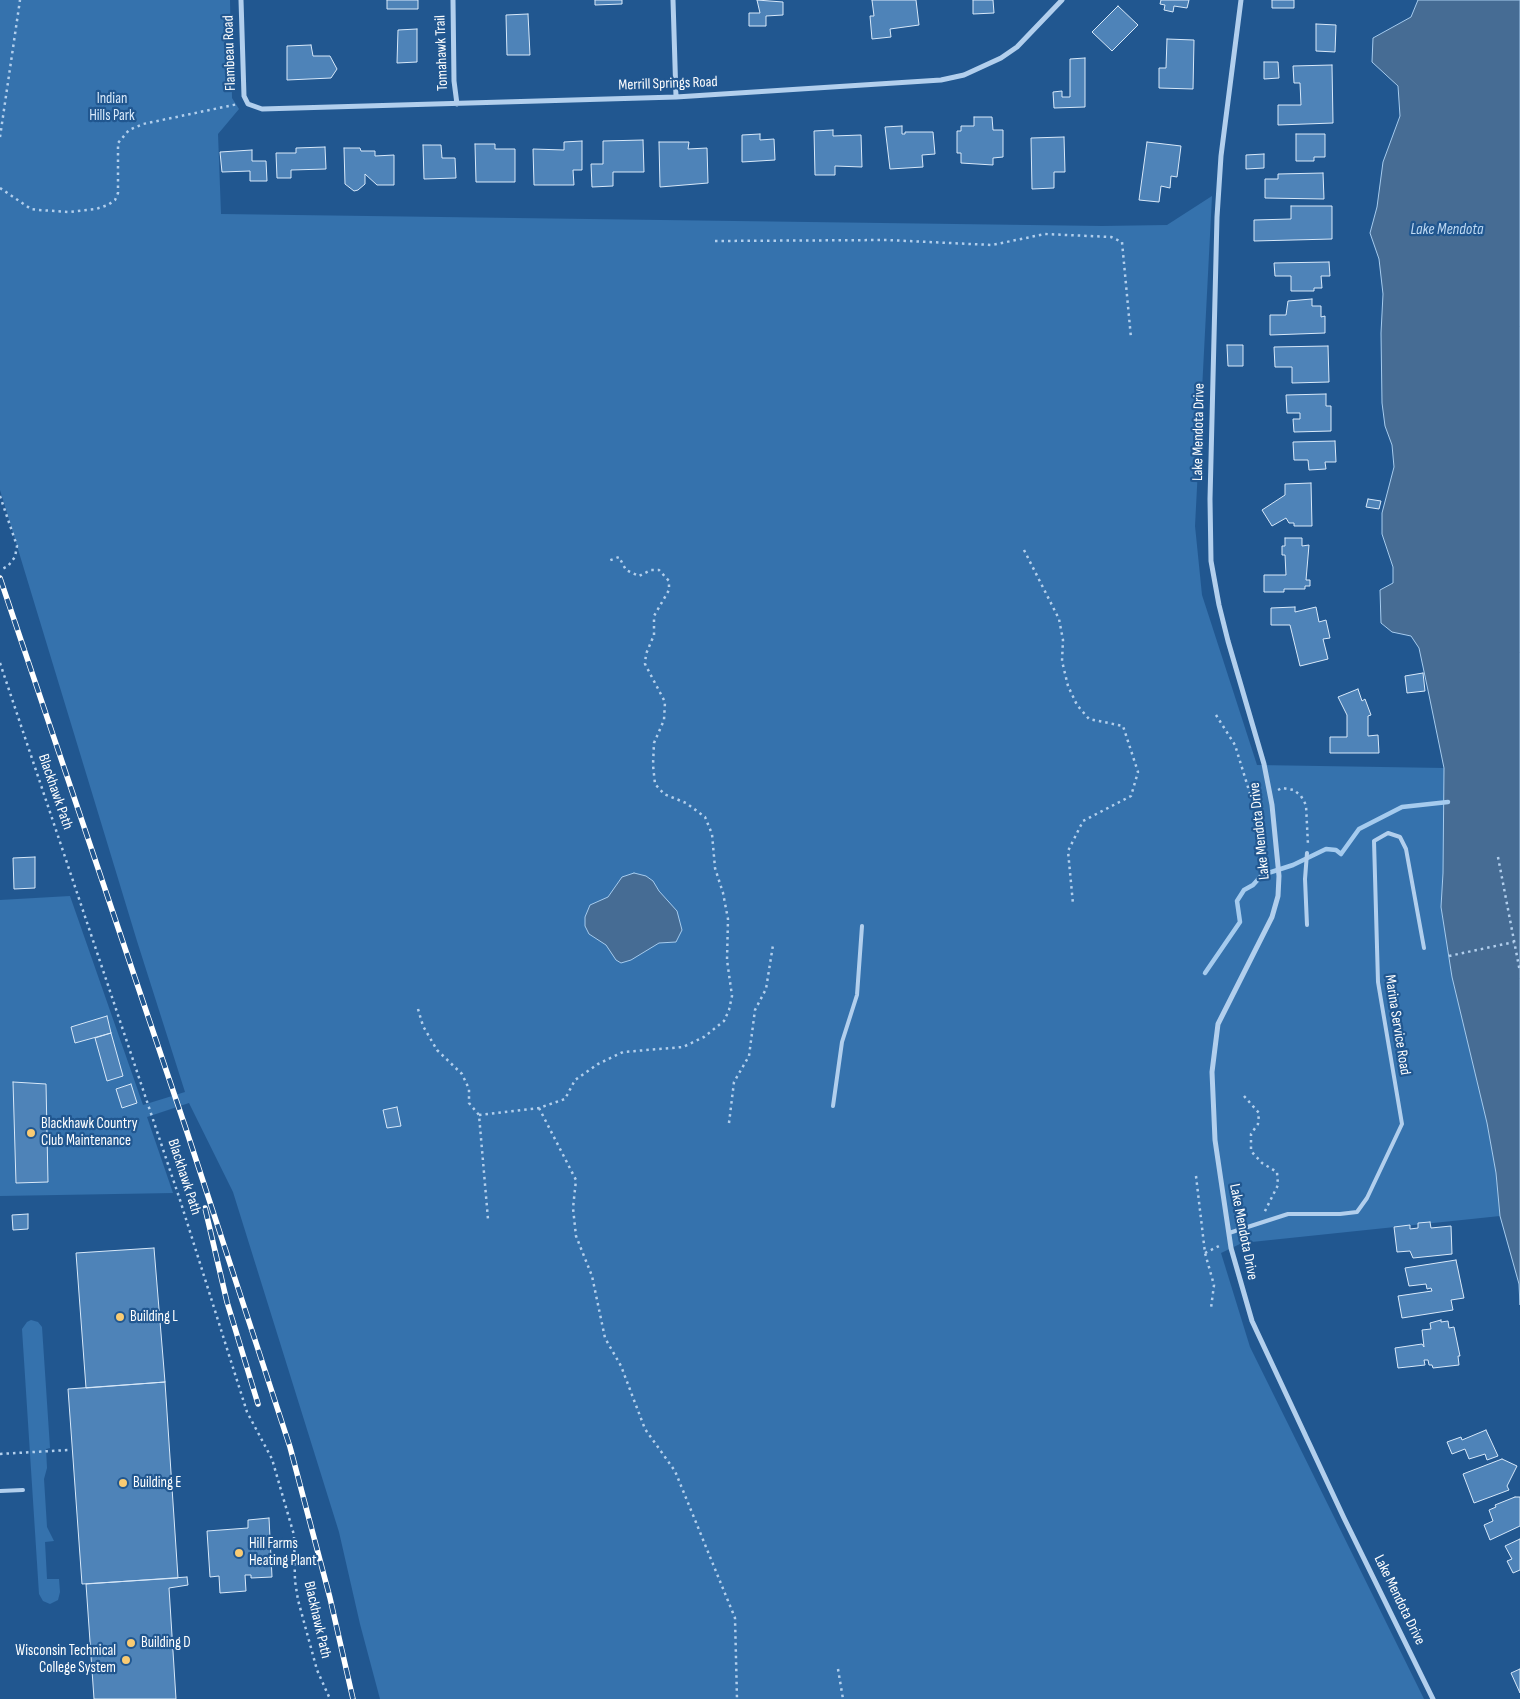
<!DOCTYPE html>
<style>
body{margin:0}
canvas{display:block;background:#215790}
</style>
<canvas width="1520" height="1699"></canvas>
<script>
const c = document.querySelector('canvas').getContext('2d');
c.lineJoin = 'round';
function fill(path, color) { c.fillStyle = color; c.fill(path, 'evenodd'); }
const shape = rows => new Path2D(rows.map(r => 'M' + r).join(''));
function stroke(path, color, width, dash) { c.strokeStyle = color; c.lineWidth = width; c.lineCap = dash ? 'butt' : 'round'; c.setLineDash(dash || []); c.stroke(path); }
function write(font, color, halo, rows, align = 'center') {
  c.font = font + ' "Sofia Sans Condensed",sans-serif'; c.lineWidth = 4.5; c.setLineDash([]); c.textBaseline = 'middle'; c.strokeStyle = halo; c.fillStyle = color; for (const [text, x, y, turn = 0] of rows) {
    c.save(); c.translate(x, y); c.rotate((+turn || 0) * Math.PI / 180); c.textAlign = isNaN(turn) ? turn : align; if (halo) c.strokeText(text, 0, 0); c.fillText(text, 0, 0); c.restore();
  }
}
const green = shape([
 [0,0,230,0,232,98,239,109,218,134,221,214,1102,226,1167,225,1212,196,1195,526,1202,595,1257,765,1444,768,1443,873,1441,907,1452,977,1487,1123,1496,1173,1500,1216,1242,1243,1221,1253,1250,1347,1424,1699,380,1699,360,1624,339,1532,233,1192,189,1103,147,1117,173,1193,0,1196,0,900,70,896,143,1105,185,1092,137,941,0,490],
 [31,1320,38,1322,42,1327,50,1448,46,1449,47,1468,44,1479,47,1527,54,1541,45,1542,47,1579,59,1579,60,1592,58,1600,50,1604,43,1601,39,1594,22,1329,27,1322]
]);
const water = shape([
 [1418,0,1520,0,1520,1305,1519,1284,1500,1216,1496,1173,1487,1123,1452,977,1441,907,1443,873,1444,768,1429,695,1419,648,1411,636,1392,632,1381,623,1380,590,1393,583,1393,567,1382,534,1382,513,1394,467,1392,445,1385,426,1382,403,1381,333,1383,294,1379,259,1370,233,1377,207,1383,162,1400,116,1398,86,1372,62,1373,38,1411,17,1418,0],
 [634,873,646,876,653,881,659,891,677,911,682,930,676,942,659,943,631,960,621,963,616,960,606,945,589,934,585,926,585,917,590,905,608,897,622,877,634,873]
]);
const stream = shape([
 [1205,973,1240,922,1237,901,1244,890,1253,885,1262,875,1293,865,1326,849,1336,850,1341,854,1359,829,1402,807,1448,802]
]);
const building = shape([
 [387,0,418,0,418,9,387,9,387,0],
 [595,0,622,0,622,4,595,5,595,0],
 [757,0,783,2,783,15,766,16,766,26,749,26,749,13,760,13,757,0],
 [872,0,916,0,919,25,890,29,891,37,872,39,870,16,874,16,872,0],
 [973,0,993,0,994,13,973,14,973,0],
 [1161,0,1189,0,1187,8,1174,6,1173,12,1164,10,1165,5,1160,4,1161,0],
 [1272,0,1294,0,1294,8,1272,8,1272,0],
 [1118,6,1138,25,1112,51,1092,32,1118,6],
 [528,14,530,55,507,55,506,15,528,14],
 [1316,24,1336,25,1335,52,1316,51,1316,24],
 [417,29,417,62,397,63,398,30,417,29],
 [1167,39,1194,40,1193,89,1159,88,1159,68,1166,68,1167,39],
 [311,45,313,56,330,56,337,69,331,78,287,80,287,46,311,45],
 [1085,58,1085,107,1054,108,1053,92,1062,91,1062,97,1070,97,1070,59,1085,58],
 [1264,62,1278,62,1279,78,1264,79,1264,62],
 [1332,65,1333,123,1278,125,1278,105,1301,105,1300,83,1294,83,1293,66,1332,65],
 [974,117,992,117,993,130,1003,130,1003,157,993,158,993,165,961,163,961,153,957,153,957,131,961,131,961,126,974,126,974,117],
 [902,126,902,134,905,134,905,132,933,132,935,154,922,155,923,167,890,169,885,127,902,126],
 [833,130,833,136,861,135,862,167,835,166,835,175,815,175,814,131,833,130],
 [760,134,760,140,774,139,775,160,742,162,742,135,760,134],
 [1296,134,1325,134,1325,157,1314,157,1314,161,1296,161,1296,134],
 [1064,137,1065,172,1054,172,1054,188,1032,189,1031,138,1064,137],
 [643,140,644,172,613,172,613,186,592,187,591,164,603,164,603,141,643,140],
 [582,141,582,170,573,170,574,185,534,185,533,149,564,150,564,142,582,141],
 [659,142,689,142,688,149,707,148,708,183,660,187,659,142],
 [1147,142,1181,146,1177,177,1171,176,1170,188,1161,186,1159,202,1139,200,1147,142],
 [475,144,495,144,495,149,515,149,515,182,476,182,475,144],
 [423,145,441,145,442,158,455,158,456,178,424,179,423,145],
 [325,147,326,169,291,170,291,178,277,178,276,153,296,153,296,148,325,147],
 [344,148,360,148,361,151,375,151,375,156,394,155,394,185,377,185,365,174,365,184,358,190,354,191,345,184,344,148],
 [252,150,252,161,266,161,267,181,250,181,250,171,222,172,220,152,252,150],
 [1264,154,1264,168,1246,169,1246,155,1264,154],
 [1323,173,1324,199,1265,198,1265,179,1278,179,1278,174,1323,173],
 [1291,206,1332,206,1332,239,1254,241,1254,220,1291,219,1291,206],
 [1329,262,1330,276,1321,276,1322,288,1314,288,1314,291,1291,291,1291,276,1275,276,1274,263,1329,262],
 [1312,299,1312,306,1321,306,1321,317,1325,316,1325,333,1270,335,1270,315,1286,315,1288,301,1312,299],
 [1227,345,1243,345,1243,366,1228,366,1227,345],
 [1328,346,1329,382,1292,383,1292,367,1275,367,1274,347,1328,346],
 [1326,394,1326,406,1331,406,1331,431,1294,432,1293,419,1300,419,1300,413,1287,413,1286,395,1326,394],
 [1335,441,1336,462,1325,462,1326,469,1309,470,1308,460,1294,460,1293,442,1335,441],
 [1311,483,1312,526,1294,526,1294,523,1289,523,1286,518,1272,526,1262,510,1285,495,1285,484,1311,483],
 [1368,499,1381,501,1379,509,1366,507,1368,499],
 [1285,538,1302,538,1302,546,1309,545,1306,580,1310,580,1310,586,1305,586,1305,589,1284,589,1284,592,1264,592,1264,575,1286,575,1285,555,1282,555,1282,546,1285,546,1285,538],
 [1295,607,1295,612,1316,607,1319,622,1326,620,1330,638,1323,639,1328,659,1300,666,1290,625,1271,625,1271,608,1295,607],
 [1423,673,1425,691,1407,693,1405,676,1423,673],
 [1358,689,1362,701,1365,699,1371,715,1368,716,1368,736,1378,735,1379,753,1330,753,1330,737,1347,737,1347,715,1338,697,1358,689],
 [35,857,35,888,14,889,13,858,35,857],
 [107,1016,111,1033,75,1043,71,1027,107,1016],
 [111,1033,123,1076,107,1081,95,1038,111,1033],
 [13,1082,46,1084,48,1182,16,1183,13,1082],
 [131,1084,137,1103,122,1108,116,1089,131,1084],
 [397,1107,401,1126,387,1128,383,1110,397,1107],
 [28,1214,28,1229,13,1230,12,1215,28,1214],
 [1430,1222,1431,1228,1451,1226,1452,1254,1413,1258,1410,1251,1397,1252,1394,1227,1410,1225,1410,1229,1418,1228,1418,1223,1430,1222],
 [154,1248,165,1382,86,1388,76,1253,154,1248],
 [1456,1260,1464,1298,1451,1300,1453,1310,1402,1318,1398,1296,1432,1291,1431,1288,1427,1289,1426,1284,1409,1286,1405,1268,1456,1260],
 [1441,1320,1441,1322,1448,1321,1449,1328,1454,1327,1460,1356,1458,1356,1459,1365,1433,1368,1432,1365,1429,1365,1428,1360,1424,1360,1425,1365,1398,1368,1395,1348,1422,1344,1424,1347,1422,1330,1431,1329,1430,1323,1441,1320],
 [165,1382,178,1578,82,1584,68,1389,165,1382],
 [1486,1430,1498,1456,1487,1460,1485,1454,1469,1459,1465,1449,1452,1454,1447,1442,1461,1437,1462,1440,1486,1430],
 [1502,1459,1517,1466,1507,1486,1509,1490,1474,1503,1463,1474,1502,1459],
 [1515,1497,1520,1497,1520,1526,1490,1540,1484,1525,1493,1521,1489,1510,1496,1507,1495,1505,1515,1497],
 [269,1518,272,1577,251,1578,251,1575,245,1575,246,1591,220,1593,219,1576,210,1577,207,1531,248,1528,248,1520,269,1518],
 [1520,1539,1520,1570,1513,1573,1507,1561,1512,1559,1505,1546,1520,1539],
 [187,1577,188,1585,169,1588,176,1699,94,1699,86,1584,187,1577],
 [1520,1669,1520,1693,1511,1673,1520,1669]
]);
const path = shape([
 [0,137,20,0],
 [0,188,31,209,39,210,69,212,96,209,108,205,115,200,118,193,118,143,129,130,143,124,238,104],
 [715,241,887,240,992,245,1045,234,1111,237,1122,242,1131,338],
 [0,496,17,546,15,557,8,566,0,570],
 [1024,550,1059,619,1063,640,1062,661,1068,686,1077,705,1089,719,1123,726,1138,772,1131,796,1083,821,1068,851,1073,904],
 [0,663,180,1200,247,1412,272,1459,294,1535,295,1581,298,1600,317,1670,330,1699],
 [1216,715,1235,745,1251,797,1256,799,1261,797],
 [1278,790,1282,788,1294,790,1301,796,1306,805,1308,845],
 [1498,857,1520,972],
 [1449,956,1514,942],
 [418,1009,423,1026,437,1050,462,1074,469,1089,469,1103,479,1115,488,1219],
 [1244,1096,1259,1113,1258,1124,1251,1134,1251,1151,1262,1163,1277,1172,1278,1185,1264,1213],
 [539,1108,576,1180,573,1208,576,1236,592,1276,605,1338,621,1366,645,1429,675,1471,735,1618,737,1699],
 [479,1115,539,1108,565,1099,575,1080,598,1064,623,1052,683,1047,704,1037,724,1021,729,1010,732,996,727,960,728,919,723,893,715,868,712,834,705,817,686,803,664,794,655,784,653,765,654,743,664,720,665,702,645,664,646,654,654,635,654,616,669,590,669,581,659,570,651,570,639,576,626,570,619,557,608,561],
 [729,1123,734,1082,749,1056,755,1010,766,989,773,945],
 [1196,1176,1205,1253,1214,1285,1211,1308],
 [1205,1253,1221,1245],
 [0,1454,68,1450],
 [838,1669,843,1699]
]);
const lane = shape([
 [1307,925,1305,879,1307,853],
 [833,1106,842,1042,857,995,862,926],
 [1229,1233,1288,1214,1340,1214,1357,1212,1367,1198,1402,1124,1378,982,1374,841,1388,833,1400,837,1406,849,1424,948],
 [0,1491,23,1490]
]);
const street = shape([
 [241,0,244,96,248,104,262,109,676,97,941,80,964,75,1001,58,1017,47,1062,0],
 [453,0,454,81,457,104],
 [673,0,676,97],
 [1241,0,1221,156,1217,217,1210,499,1211,561,1219,605,1228,641,1264,764,1272,805,1279,876,1278,896,1272,917,1218,1024,1212,1072,1215,1140,1231,1248,1252,1321,1344,1518,1433,1699]
]);
const rail = shape([
 [0,578,187,1132,290,1447,330,1598,353,1699],
 [205,1208,227,1302,258,1404]
]);
const markers = [
 [31,1133,5,"#f9cb73"],
 [120,1317,5,"#f9cb73"],
 [123,1483,5,"#f9cb73"],
 [239,1553,5,"#f9cb73"],
 [131,1643,5,"#f9cb73"],
 [126,1660,5,"#f9cb73"]
];
const streetNames = [
 ["Flambeau Road",230,53,-92],
 ["Tomahawk Trail",442,53,-92],
 ["Merrill Springs Road",668,84,-2],
 ["Lake Mendota Drive",1199,432,-89],
 ["Blackhawk Path",55,792,71],
 ["Lake Mendota Drive",1260,831,-96],
 ["Marina Service Road",1397,1025,81],
 ["Blackhawk Path",184,1177,72],
 ["Lake Mendota Drive",1243,1232,79],
 ["Lake Mendota Drive",1399,1600,64],
 ["Blackhawk Path",317,1620,77]
];
const parkNames = [
 ["Indian",112,99],
 ["Hills Park",112,116]
];
const poiNames = [
 ["Blackhawk Country",41,1124],
 ["Club Maintenance",41,1141],
 ["Building L",130,1317],
 ["Building E",133,1483],
 ["Hill Farms",249,1544],
 ["Heating Plant",249,1561],
 ["Building D",141,1643],
 ["Wisconsin Technical",116,1651,"right"],
 ["College System",116,1668,"right"]
];
const waterNames = [
 ["Lake Mendota",1447,230]
];
fill(green, '#3572ad');
fill(water, '#466c94');
stroke(water, '#a5cbee', 1);
stroke(stream, '#a5cbee', 4.5);
fill(building, '#4e83b8');
stroke(building, '#d7e8f9', 1);
stroke(path, '#b2cfed', 2.5, [2.5, 4]);
stroke(lane, '#b2cfed', 4);
stroke(street, '#b2cfed', 5);
stroke(rail, '#fff', 5.5);
stroke(rail, '#215790', 4, [11]);
for (const [x, y, r, color] of markers) { const dot = new Path2D(); dot.arc(x, y, r, 0, 2 * Math.PI); c.fillStyle = color; c.fill(dot); stroke(dot, '#215790', 2); }
write('15px', '#fff', '#215790', streetNames);
write('15px', '#d7e8f9', '#215790', parkNames);
write('15px', '#fff', '#215790', poiNames, 'left');
write('italic 16px', '#bed9f3', '#215790', waterNames);
</script>
